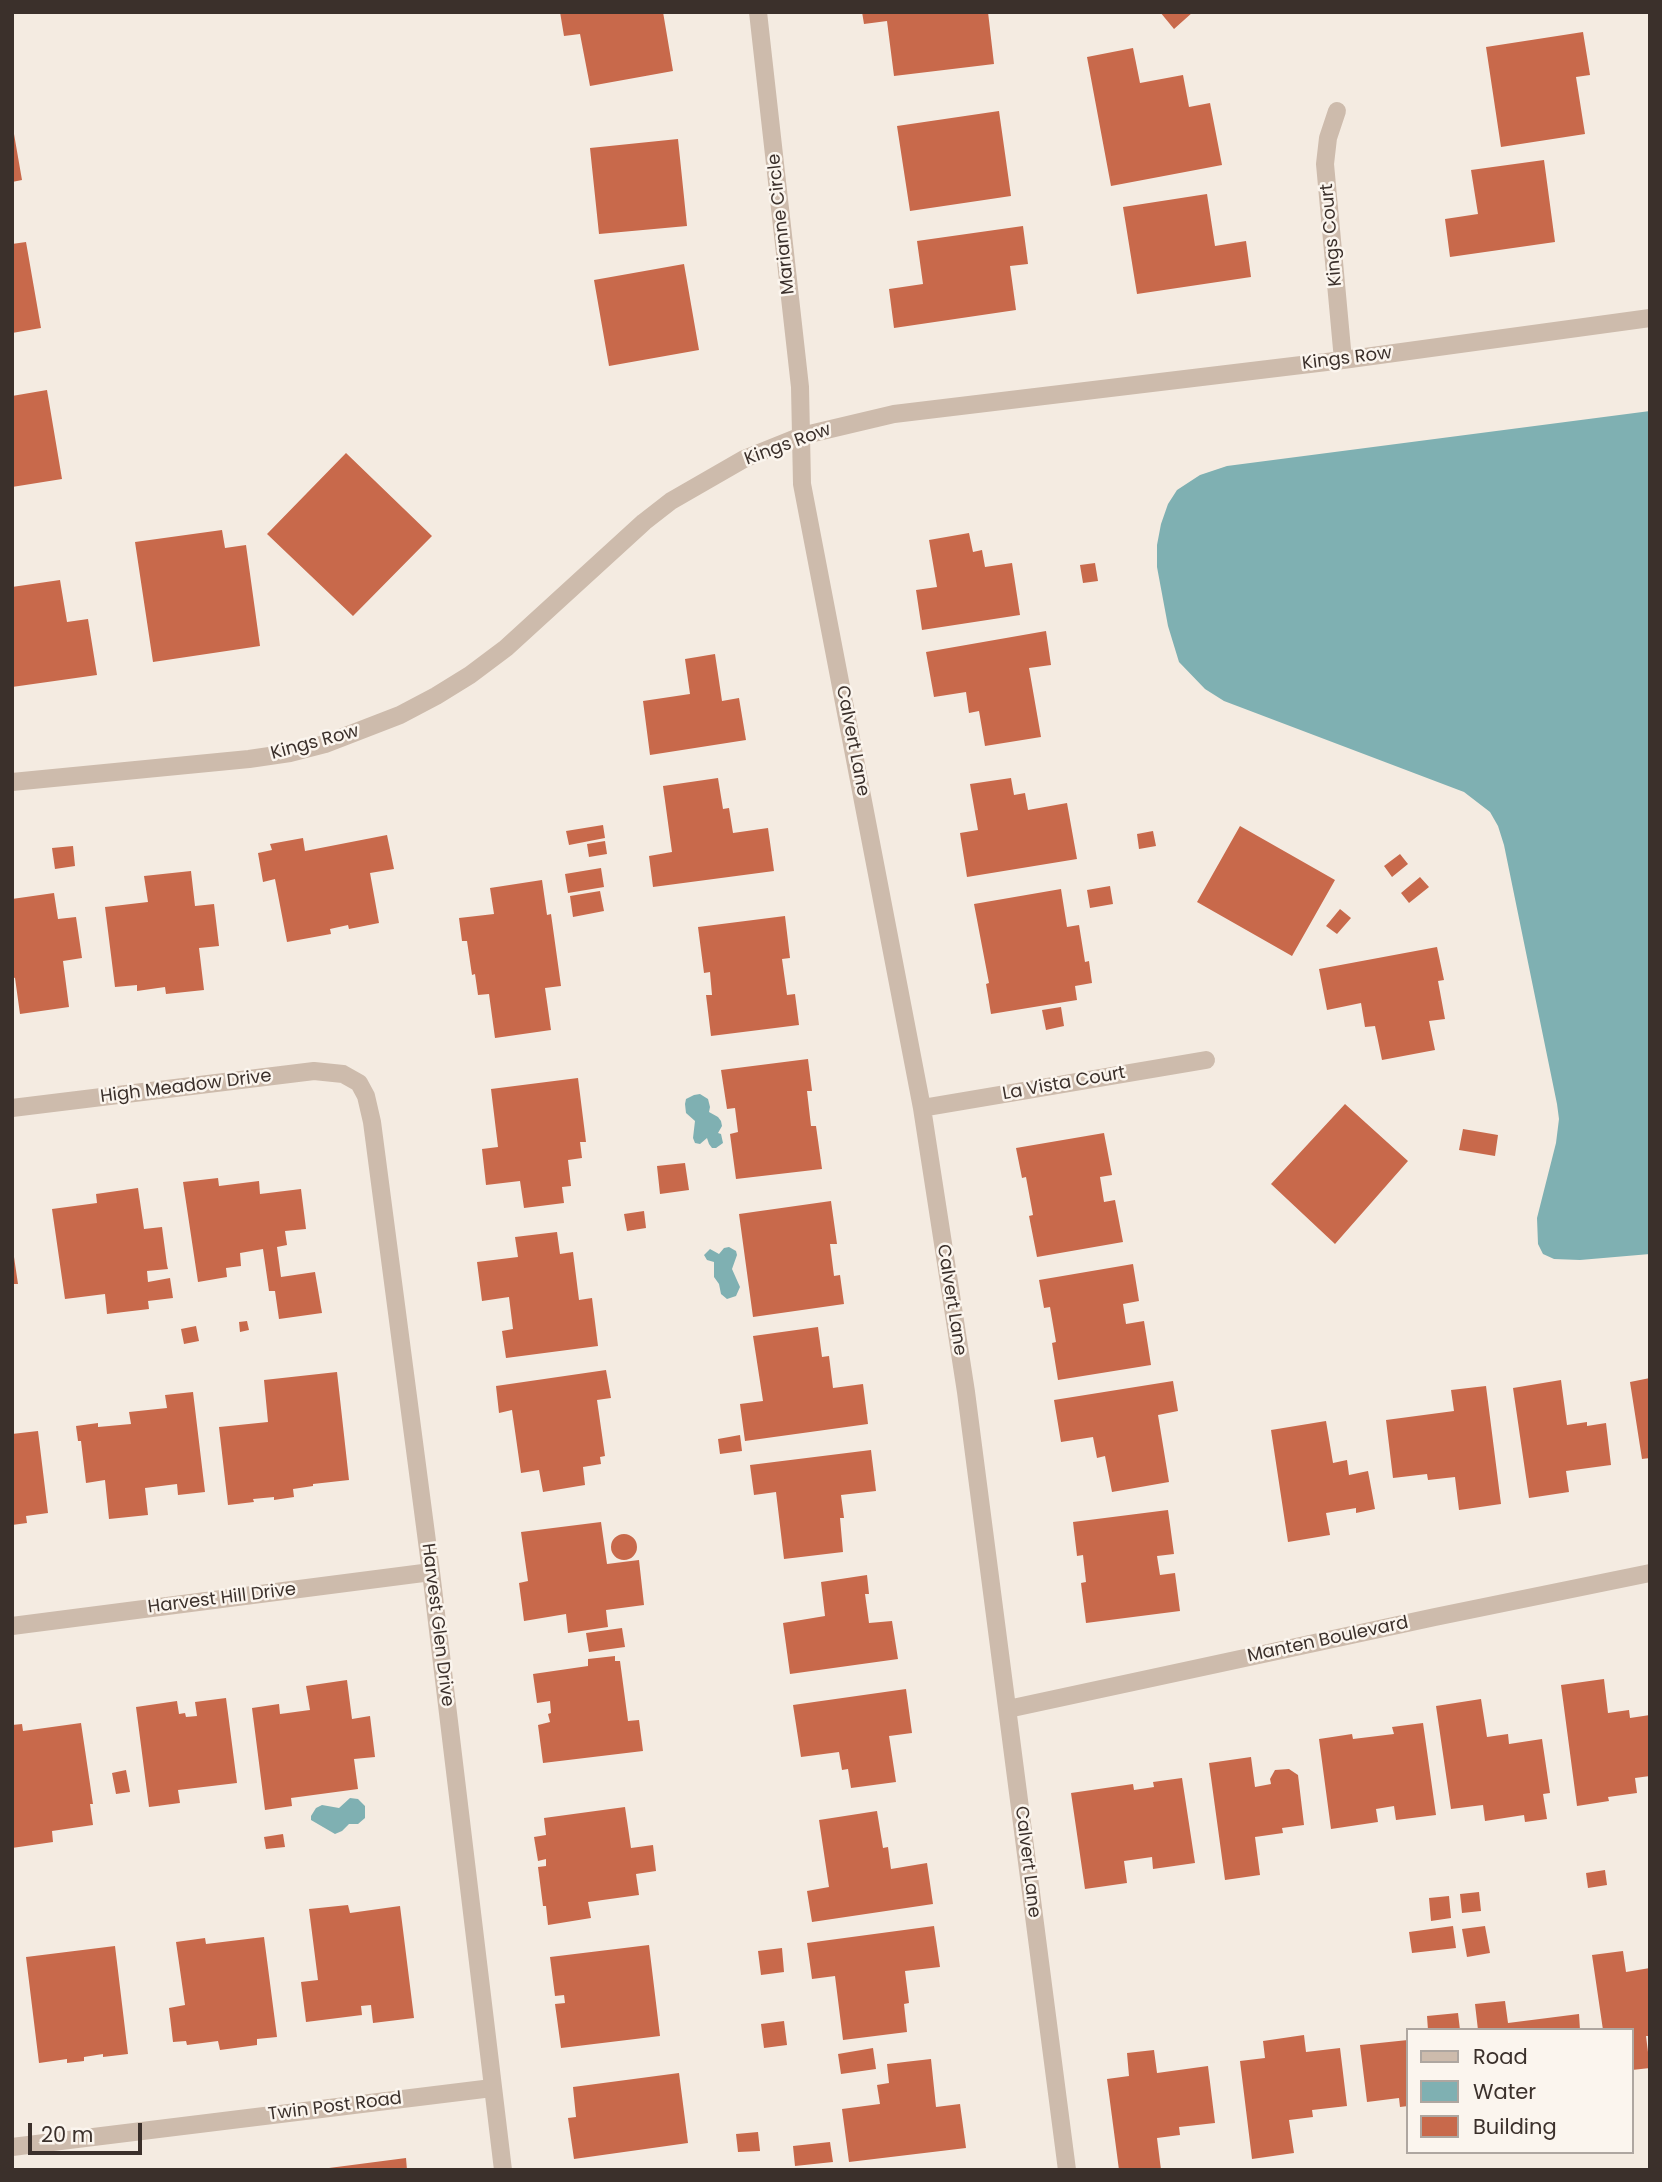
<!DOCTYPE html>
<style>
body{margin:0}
#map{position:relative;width:1662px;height:2182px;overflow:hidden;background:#f4ebe1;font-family:Poppins,sans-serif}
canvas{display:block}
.frame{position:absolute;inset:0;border:14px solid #3b302b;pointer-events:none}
.legend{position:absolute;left:1406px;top:2028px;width:228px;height:126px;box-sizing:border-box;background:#fbf5ee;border:2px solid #aea6a0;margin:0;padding:9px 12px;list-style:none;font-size:21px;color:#3b302b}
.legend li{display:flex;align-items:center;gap:14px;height:35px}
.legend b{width:35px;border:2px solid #aea6a0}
.scale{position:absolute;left:28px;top:2123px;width:114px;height:32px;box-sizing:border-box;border:4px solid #3b302b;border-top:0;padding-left:9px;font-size:21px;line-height:24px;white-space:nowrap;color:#3b302b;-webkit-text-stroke:5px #fbf5ee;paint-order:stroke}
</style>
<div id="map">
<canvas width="1662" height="2182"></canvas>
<div class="frame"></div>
<ul class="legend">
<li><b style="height:9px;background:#cdbbac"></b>Road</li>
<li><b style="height:19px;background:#7fb0b2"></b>Water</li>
<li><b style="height:19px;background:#c8694b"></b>Building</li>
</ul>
<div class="scale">20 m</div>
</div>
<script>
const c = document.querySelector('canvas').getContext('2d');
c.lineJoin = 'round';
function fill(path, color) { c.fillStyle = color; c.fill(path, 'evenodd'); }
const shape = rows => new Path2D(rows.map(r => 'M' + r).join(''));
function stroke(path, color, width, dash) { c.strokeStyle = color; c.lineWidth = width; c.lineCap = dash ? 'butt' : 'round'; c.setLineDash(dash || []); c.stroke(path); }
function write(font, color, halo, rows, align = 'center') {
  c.font = font + ' Poppins,sans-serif'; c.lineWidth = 5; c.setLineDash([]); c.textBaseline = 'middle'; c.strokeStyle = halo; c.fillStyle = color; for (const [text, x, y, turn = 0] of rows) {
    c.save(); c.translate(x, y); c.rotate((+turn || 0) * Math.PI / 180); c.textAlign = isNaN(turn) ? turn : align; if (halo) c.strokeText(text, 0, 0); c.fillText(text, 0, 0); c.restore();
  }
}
const water = shape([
 [1650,411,1650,1254,1580,1260,1554,1259,1543,1254,1538,1244,1537,1218,1556,1143,1559,1119,1557,1104,1504,845,1498,826,1490,812,1464,792,1224,701,1205,689,1179,662,1168,626,1157,567,1157,545,1161,524,1168,504,1177,490,1200,475,1227,466],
 [700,1094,708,1099,710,1107,709,1112,718,1117,721,1121,722,1126,718,1133,721,1134,723,1143,716,1148,712,1148,709,1144,707,1138,700,1144,695,1143,693,1138,695,1121,686,1113,685,1104,686,1099,694,1095],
 [729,1247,736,1251,737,1255,732,1269,740,1287,736,1296,727,1299,721,1294,719,1284,714,1277,714,1262,707,1260,704,1255,710,1249,719,1254,724,1248],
 [350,1798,358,1799,365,1806,365,1818,358,1824,349,1824,342,1831,335,1834,311,1820,311,1816,316,1808,322,1805,339,1808]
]);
const building = shape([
 [560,12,663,12,673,71,590,86,580,34,564,36],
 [862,12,988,12,994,64,894,76,887,21,864,24],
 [1160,12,1193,12,1174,29],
 [1583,32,1590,75,1576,77,1585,134,1501,147,1486,47],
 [1133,48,1140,83,1183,75,1189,107,1210,103,1222,165,1111,186,1087,57],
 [999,111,1011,196,910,211,897,126],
 [14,134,22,180,12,182,12,135],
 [678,139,687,226,599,234,590,148],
 [1544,160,1555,242,1450,257,1445,219,1478,214,1471,170],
 [1207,194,1215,246,1246,241,1251,277,1137,294,1123,207],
 [1023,226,1028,264,1010,266,1016,310,894,328,889,289,923,284,917,241],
 [26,242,41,328,12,333,12,244],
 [684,264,699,350,609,366,594,280],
 [47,390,62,479,12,487,12,396],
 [346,453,432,536,353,616,267,534],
 [222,530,225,548,246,545,260,646,153,662,135,542],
 [969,533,973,552,982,550,985,567,1012,563,1020,615,922,630,916,590,937,587,929,540],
 [1095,563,1098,581,1083,583,1080,565],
 [60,580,67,622,88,619,97,675,12,687,12,587],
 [1046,631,1051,665,1029,668,1041,737,985,746,979,711,969,713,966,692,934,697,926,652],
 [715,654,722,701,739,698,746,740,650,755,643,701,690,694,685,659],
 [718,778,723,809,729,808,733,833,768,828,774,871,653,887,649,856,672,852,663,786],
 [1011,778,1014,795,1025,793,1028,810,1067,803,1077,859,967,877,960,833,978,830,970,784],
 [603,825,605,838,569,845,566,831],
 [1240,826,1335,880,1292,956,1197,902],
 [1153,831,1156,846,1139,849,1137,834],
 [387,835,394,869,370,873,379,923,349,929,348,925,330,929,331,934,287,942,275,879,263,882,258,853,272,850,270,844,303,838,305,851],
 [605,841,607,854,589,857,587,844],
 [73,846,75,866,55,869,52,848],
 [1400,854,1408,864,1392,877,1384,866],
 [601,868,604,887,568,893,565,874],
 [191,871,195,906,214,904,219,946,199,948,204,990,166,994,165,987,137,991,137,985,115,987,105,907,148,902,144,876],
 [1420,877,1429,887,1409,903,1401,893],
 [542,880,547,915,551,914,561,986,545,988,551,1030,495,1038,489,994,478,995,475,974,472,975,467,941,462,941,459,918,494,914,490,888],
 [1110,886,1113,904,1090,908,1087,890],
 [1061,889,1067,927,1079,925,1085,962,1089,961,1092,983,1075,986,1077,1000,991,1014,986,984,989,983,974,904],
 [600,891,604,911,573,917,570,896],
 [54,893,58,919,76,917,82,958,63,961,69,1007,20,1014,15,978,12,977,12,899],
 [1340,909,1351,918,1337,934,1326,926],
 [785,916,790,958,782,959,787,995,795,994,799,1025,711,1036,706,995,712,995,710,972,704,973,698,927],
 [1437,947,1444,980,1438,981,1445,1019,1429,1021,1435,1050,1382,1060,1375,1026,1365,1027,1361,1003,1327,1010,1319,969],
 [1061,1007,1064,1026,1046,1030,1042,1010],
 [808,1059,812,1091,807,1091,811,1126,816,1126,822,1169,736,1179,730,1134,738,1132,735,1108,727,1109,721,1070],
 [578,1078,586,1142,580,1142,582,1158,568,1160,571,1186,562,1187,564,1203,524,1208,520,1181,486,1185,482,1149,498,1147,491,1089],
 [1345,1104,1408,1161,1335,1244,1271,1184],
 [1463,1129,1498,1135,1495,1156,1459,1150],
 [1104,1133,1112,1175,1100,1177,1104,1202,1115,1200,1123,1242,1037,1257,1029,1216,1033,1215,1026,1177,1022,1178,1016,1148],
 [685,1163,689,1190,660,1194,657,1166],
 [218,1178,219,1186,259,1181,260,1194,301,1189,306,1229,285,1231,287,1245,277,1247,281,1277,315,1272,322,1313,279,1319,275,1291,269,1291,263,1249,240,1253,241,1266,226,1268,227,1277,198,1282,183,1182],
 [138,1188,144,1229,162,1227,167,1265,168,1269,147,1271,148,1282,170,1278,173,1298,148,1301,149,1309,107,1314,105,1294,65,1299,52,1209,97,1203,96,1194],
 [831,1201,837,1244,830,1244,834,1276,840,1275,844,1304,753,1317,739,1214],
 [644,1211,646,1228,627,1231,624,1214],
 [557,1232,560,1254,573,1252,579,1300,592,1298,598,1346,506,1358,502,1331,513,1329,509,1297,482,1301,477,1262,518,1257,515,1237],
 [12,1257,14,1257,18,1284,12,1284],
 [1133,1264,1139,1301,1123,1304,1126,1324,1144,1321,1151,1365,1058,1380,1052,1343,1056,1342,1050,1307,1044,1308,1039,1280],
 [247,1321,249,1330,240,1332,239,1322],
 [196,1326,199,1341,184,1344,181,1329],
 [818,1327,822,1357,829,1356,833,1388,863,1384,868,1424,745,1441,740,1404,763,1401,753,1336],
 [606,1370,611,1398,597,1400,605,1456,600,1457,601,1464,583,1467,585,1485,543,1492,539,1470,521,1473,512,1410,499,1413,496,1386],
 [337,1372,349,1480,313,1484,313,1486,293,1489,294,1497,274,1500,274,1497,253,1499,254,1502,228,1505,219,1427,268,1422,264,1380],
 [1650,1378,1650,1458,1642,1459,1630,1382],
 [1561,1380,1567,1425,1587,1422,1587,1426,1606,1423,1611,1465,1566,1471,1569,1492,1529,1498,1513,1388],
 [1173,1381,1178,1411,1158,1415,1169,1482,1112,1492,1105,1456,1097,1458,1093,1437,1061,1442,1054,1400],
 [1486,1386,1501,1504,1459,1510,1455,1477,1428,1480,1427,1474,1393,1478,1386,1420,1454,1411,1451,1390],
 [193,1392,205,1492,178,1495,177,1484,145,1488,148,1515,109,1519,105,1480,86,1483,81,1441,78,1441,76,1426,98,1423,98,1427,131,1424,129,1412,167,1408,165,1395],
 [1326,1421,1333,1463,1347,1460,1349,1475,1368,1471,1375,1509,1356,1513,1356,1508,1326,1513,1330,1535,1288,1542,1271,1430],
 [38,1431,48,1513,26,1516,27,1523,12,1525,12,1434],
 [740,1435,742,1451,720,1454,718,1439],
 [871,1450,876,1491,841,1495,844,1518,840,1518,843,1552,784,1559,776,1492,754,1495,750,1465],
 [1168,1510,1174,1554,1157,1556,1160,1575,1175,1573,1180,1611,1086,1623,1081,1583,1086,1582,1083,1555,1077,1556,1073,1522],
 [601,1522,607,1564,639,1560,644,1605,606,1610,608,1627,568,1633,566,1614,524,1621,519,1583,528,1581,521,1532],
 '611 1547a13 13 0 1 1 26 0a13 13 0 1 1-26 0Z',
 [867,1575,869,1594,865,1594,869,1623,892,1621,898,1659,790,1674,783,1623,825,1616,821,1582],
 [622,1628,625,1647,589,1652,586,1633],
 [615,1656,615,1661,620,1661,628,1721,639,1720,643,1751,543,1763,538,1725,550,1722,548,1714,551,1713,550,1701,537,1703,533,1674,588,1666,588,1659],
 [1604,1679,1608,1713,1629,1710,1630,1718,1650,1715,1650,1776,1635,1778,1637,1793,1608,1797,1609,1801,1577,1806,1561,1685],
 [347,1680,352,1719,370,1716,375,1757,354,1759,358,1789,291,1798,292,1806,265,1810,252,1708,279,1704,280,1714,310,1710,306,1686],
 [906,1689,912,1733,889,1736,896,1782,851,1788,848,1769,842,1770,839,1752,801,1757,793,1705],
 [226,1698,237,1783,178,1790,180,1803,149,1807,136,1707,177,1701,179,1714,185,1713,186,1717,197,1716,195,1702],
 [1481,1699,1487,1737,1508,1734,1509,1744,1542,1739,1550,1793,1543,1794,1547,1819,1525,1822,1524,1815,1485,1821,1483,1805,1451,1809,1436,1706],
 [81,1723,93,1804,90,1804,93,1825,52,1831,53,1842,12,1848,12,1725,22,1724,23,1731],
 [1423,1723,1436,1815,1396,1820,1394,1806,1376,1809,1378,1822,1331,1829,1319,1739,1352,1734,1353,1739,1394,1734,1392,1727],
 [1251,1757,1255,1787,1271,1784,1270,1779,1275,1770,1289,1769,1298,1775,1304,1825,1282,1828,1283,1833,1255,1837,1260,1875,1225,1880,1209,1763],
 [126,1770,130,1792,116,1794,112,1773],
 [1182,1778,1195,1863,1153,1869,1152,1857,1124,1861,1127,1883,1085,1889,1071,1793,1133,1784,1134,1790,1154,1787,1153,1782],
 [625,1807,631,1848,653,1845,656,1871,636,1874,639,1895,588,1902,591,1918,548,1925,546,1906,543,1906,538,1867,546,1866,546,1859,538,1861,534,1837,546,1835,544,1818],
 [877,1811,883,1848,888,1847,891,1869,927,1863,933,1904,812,1922,807,1891,829,1887,819,1820],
 [283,1834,285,1847,266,1849,264,1837],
 [1605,1870,1607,1885,1588,1888,1586,1873],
 [1479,1892,1481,1911,1462,1913,1460,1894],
 [1449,1896,1451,1918,1431,1921,1429,1898],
 [348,1905,350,1913,400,1906,414,2018,373,2023,371,2005,361,2006,362,2015,306,2022,301,1982,318,1980,309,1909],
 [934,1926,940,1967,905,1971,909,2003,904,2004,907,2032,843,2040,835,1976,812,1979,807,1943],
 [1453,1926,1456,1948,1412,1953,1409,1932],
 [1485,1926,1490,1953,1467,1957,1462,1929],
 [264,1937,277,2037,257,2039,257,2045,220,2050,218,2041,187,2045,186,2041,173,2042,169,2008,185,2005,176,1942,205,1938,206,1944],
 [649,1945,660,2036,561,2048,555,2004,565,2003,564,1995,555,1996,550,1957],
 [115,1946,128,2054,103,2057,103,2054,84,2057,84,2061,67,2063,67,2059,39,2063,26,1957],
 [782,1948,784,1972,761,1975,758,1951],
 [1623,1951,1626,1972,1650,1968,1650,2036,1646,2036,1650,2068,1632,2070,1632,2030,1603,2030,1592,1955],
 [1505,2001,1508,2023,1579,2014,1580,2030,1478,2030,1475,2004],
 [1458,2013,1460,2030,1428,2030,1427,2016],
 [784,2021,787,2045,764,2048,761,2024],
 [1304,2035,1306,2052,1340,2048,1347,2106,1312,2110,1313,2117,1289,2120,1294,2153,1252,2159,1240,2061,1265,2058,1263,2041],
 [1408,2040,1408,2106,1400,2107,1399,2098,1367,2102,1360,2045],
 [873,2048,876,2069,841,2074,838,2054],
 [1154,2050,1157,2073,1208,2066,1215,2123,1179,2127,1180,2135,1157,2138,1161,2170,1119,2170,1107,2079,1129,2076,1127,2053],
 [931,2059,936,2107,960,2104,966,2148,849,2162,842,2109,880,2104,877,2085,889,2083,887,2064],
 [679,2073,688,2143,574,2159,568,2118,576,2117,573,2087],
 [758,2132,760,2151,738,2152,736,2134],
 [830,2142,833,2162,795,2166,793,2146],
 [406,2158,407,2170,329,2170,329,2168]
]);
const minor = shape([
 [758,12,800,387,802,484,922,1108,966,1392,1067,2170],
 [1337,111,1328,138,1325,164,1343,360],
 [12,782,249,759,290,753,325,744,400,715,436,696,470,675,506,648,644,522,671,501,744,459,801,436,894,414,1343,360,1650,318],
 [12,1108,314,1071,343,1074,359,1083,366,1096,372,1122,431,1572,503,2170],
 [922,1108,1206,1060],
 [12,1626,431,1572],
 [1008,1709,1435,1617,1650,1573],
 [12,2147,492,2088]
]);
const streetNames = [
 ["Marianne Circle",782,224,-96],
 ["Kings Court",1332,235,-95],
 ["Kings Row",1347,359,-7],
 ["Kings Row",788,445,-20],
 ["Calvert Lane",852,741,79],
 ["Kings Row",315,743,-15],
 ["La Vista Court",1064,1084,-10],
 ["High Meadow Drive",186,1087,-7],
 ["Calvert Lane",951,1300,81],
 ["Harvest Hill Drive",222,1599,-7],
 ["Harvest Glen Drive",437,1625,83],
 ["Manten Boulevard",1328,1640,-12],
 ["Calvert Lane",1027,1862,83],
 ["Twin Post Road",335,2107,-7]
];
fill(water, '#7fb0b2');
fill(building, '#c8694b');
stroke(minor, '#cdbbac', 18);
write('18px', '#3b302b', '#fbf5ee', streetNames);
</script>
